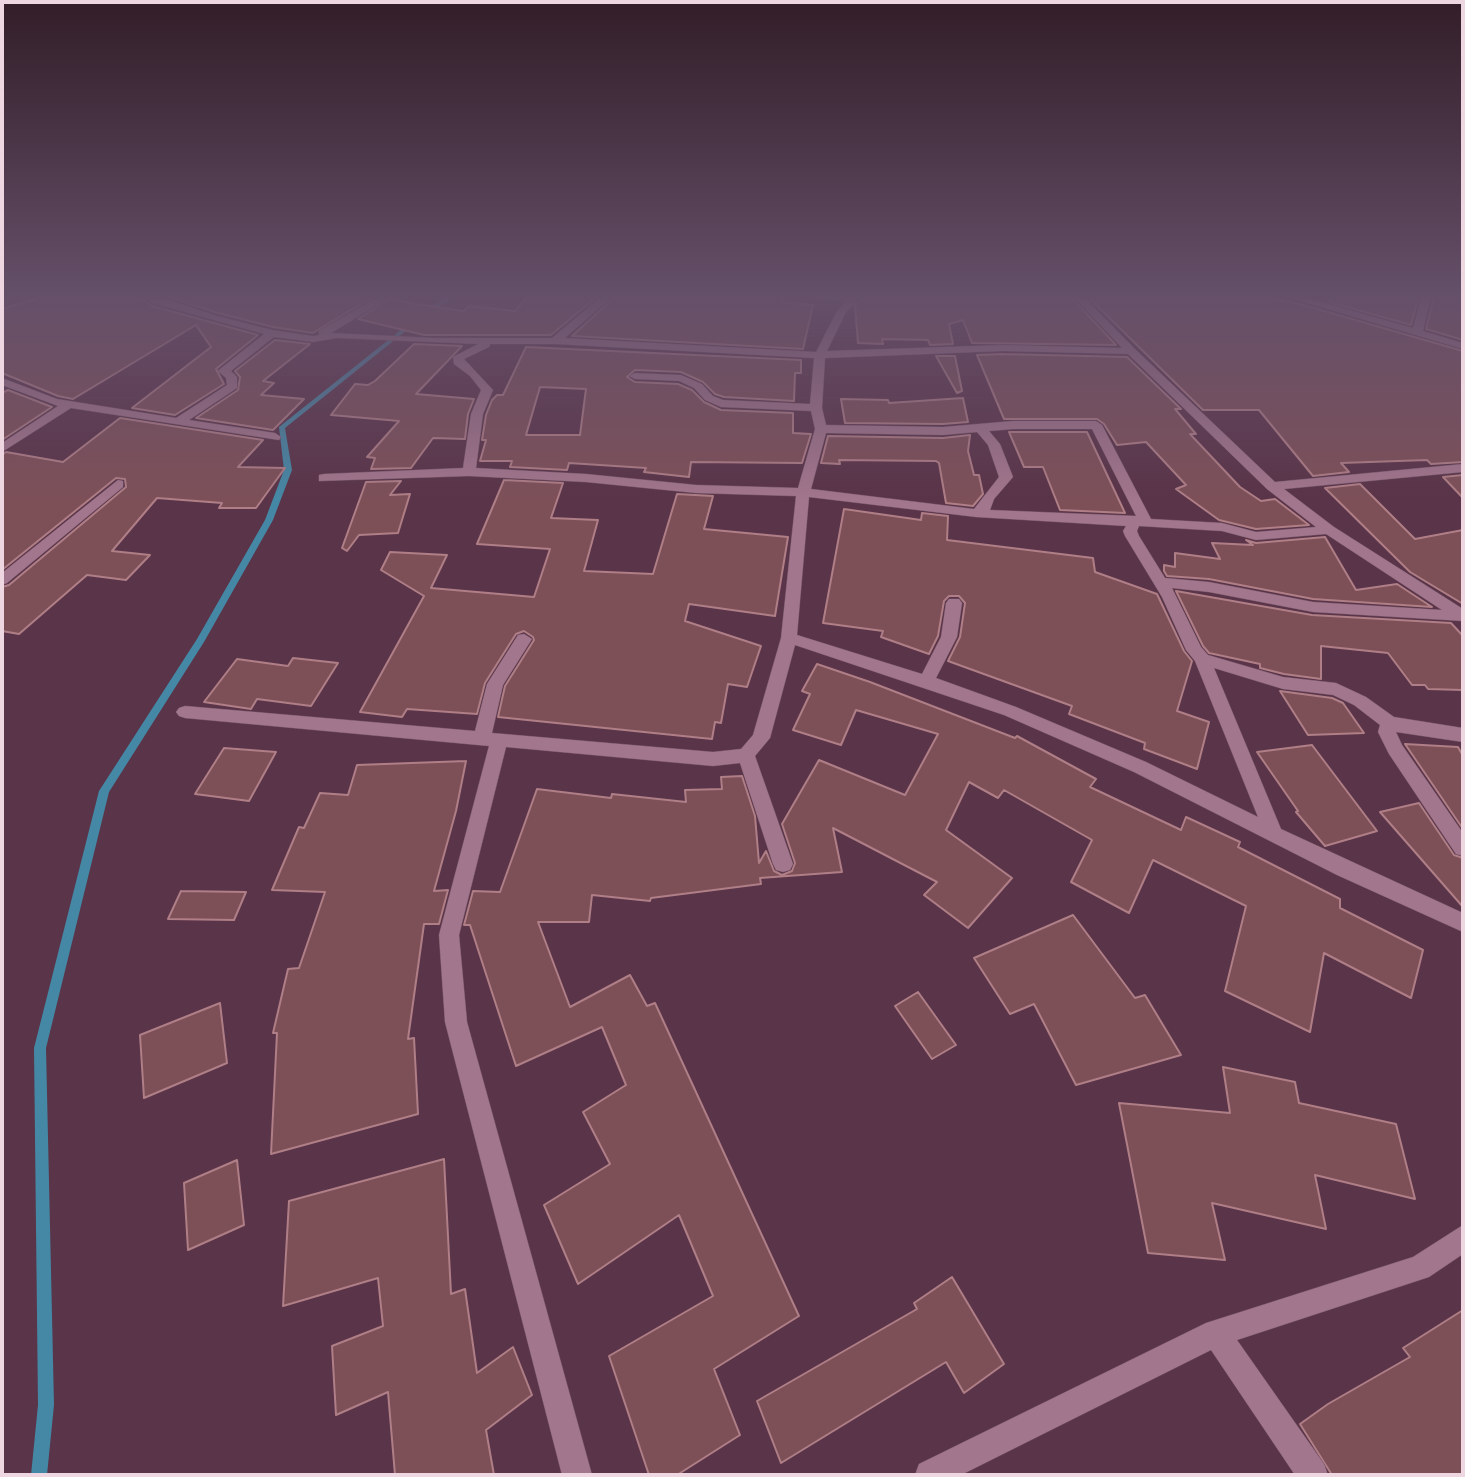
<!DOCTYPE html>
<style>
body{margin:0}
#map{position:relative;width:1465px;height:1477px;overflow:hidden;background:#5a3448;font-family:"PT Sans",sans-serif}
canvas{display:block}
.frame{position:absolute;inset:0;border:4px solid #efd7e2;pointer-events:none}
</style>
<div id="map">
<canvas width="1465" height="1477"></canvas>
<div class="frame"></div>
</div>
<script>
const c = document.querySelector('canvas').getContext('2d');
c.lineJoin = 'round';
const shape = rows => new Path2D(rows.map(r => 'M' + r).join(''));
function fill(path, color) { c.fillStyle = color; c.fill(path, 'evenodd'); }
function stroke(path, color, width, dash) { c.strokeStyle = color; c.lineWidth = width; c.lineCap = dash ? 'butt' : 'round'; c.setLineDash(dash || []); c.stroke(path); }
const stream = shape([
 [451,294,458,294,428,314,424,314,424,312,451,294],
 [412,321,417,322,285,428,292,470,273,520,204,642,109,792,46,1048,54,1405,47,1475,31,1475,38,1405,34,1048,99,791,197,639,265,520,284,470,279,427,412,321]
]);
const building = shape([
 [49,294,136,294,152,306,258,335,216,369,224,384,175,415,132,408,211,347,196,325,73,399,58,396,2,373,2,309,49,294],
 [159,294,378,294,313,333,273,327,218,313,159,294],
 [397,294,407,294,398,301,463,311,469,306,515,311,530,294,600,294,551,335,424,335,358,319,397,294],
 [618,294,754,294,785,298,782,302,813,305,803,349,572,336,618,294],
 [867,294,1068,294,1116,345,972,343,963,320,949,324,953,344,930,345,928,340,882,339,883,344,858,343,855,306,867,294],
 [1085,294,1255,294,1307,306,1463,351,1463,462,1431,464,1427,460,1341,463,1349,472,1313,476,1259,410,1203,410,1085,294],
 [1332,294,1414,294,1418,299,1411,325,1329,302,1332,294],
 [1432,294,1463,294,1463,340,1426,329,1434,298,1432,294],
 [275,340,310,344,263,381,274,383,261,395,304,399,273,430,196,418,238,390,240,377,235,371,275,340],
 [414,344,462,346,416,394,474,399,468,414,465,439,433,438,411,468,371,469,375,458,367,457,399,421,331,415,355,384,368,385,375,381,414,344],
 [526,347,801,360,801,373,795,373,794,401,724,397,715,394,703,382,681,372,635,370,627,377,635,382,678,384,692,390,704,402,721,410,793,413,793,433,811,434,802,463,691,462,689,477,644,472,646,468,569,463,567,470,510,467,512,461,480,461,486,440,482,440,486,415,492,400,497,395,503,395,526,347],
 [540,387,586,389,580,435,526,435,540,387],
 [1003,354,1127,357,1181,409,1175,409,1196,434,1190,434,1240,487,1261,501,1275,499,1309,525,1256,529,1219,520,1176,489,1186,485,1146,442,1117,445,1104,424,1097,419,1004,419,977,355,1003,354],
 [936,356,955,356,962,391,957,393,936,356],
 [8,390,52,407,2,440,2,393,8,390],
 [963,398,968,422,943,424,845,423,841,399,888,400,889,403,963,398],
 [120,418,263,440,238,467,285,468,256,508,219,508,222,503,157,498,112,551,150,555,126,580,87,575,19,634,2,631,2,587,9,585,126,487,125,479,116,478,2,570,2,455,6,452,63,462,120,418],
 [1009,432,1087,432,1125,513,1060,510,1043,467,1024,467,1009,432],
 [970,435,968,451,974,475,979,475,983,494,973,506,946,503,939,463,936,461,839,460,840,464,821,463,828,436,943,438,970,435],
 [1463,475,1463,498,1443,477,1463,475],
 [504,480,563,483,551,518,598,520,584,571,653,574,677,494,713,496,704,529,788,537,775,616,689,604,685,621,761,646,747,687,728,684,721,723,715,722,712,739,498,717,505,686,534,640,533,637,524,631,516,634,485,683,477,714,407,709,402,717,360,712,424,596,381,570,390,552,447,555,431,588,534,597,550,549,477,544,504,480],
 [401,481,390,495,410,494,398,533,359,535,347,551,342,548,366,482,401,481],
 [1360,484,1415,539,1463,530,1463,604,1410,572,1325,488,1360,484],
 [844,509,921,520,922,513,948,516,947,540,1093,558,1095,572,1157,594,1184,651,1192,661,1177,711,1209,722,1197,769,1144,749,1145,743,1069,714,1072,706,948,661,960,637,965,603,959,596,949,596,944,601,938,636,929,654,881,637,883,631,823,623,844,509],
 [1325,537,1356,590,1397,584,1432,607,1313,599,1209,579,1167,576,1164,571,1164,565,1175,567,1175,553,1220,559,1212,543,1253,545,1246,540,1256,543,1325,537],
 [1176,591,1312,615,1451,623,1463,636,1463,690,1428,689,1425,685,1412,685,1388,653,1321,646,1321,679,1284,674,1260,668,1260,664,1209,653,1203,646,1176,591],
 [293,658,338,663,311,706,257,699,251,709,204,702,237,659,288,666,293,658],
 [817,664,870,682,1015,738,1017,736,1096,779,1090,787,1181,830,1186,817,1240,842,1238,847,1340,899,1340,908,1423,950,1411,998,1324,953,1310,1032,1225,991,1246,906,1153,860,1129,913,1071,882,1092,840,1004,790,998,798,969,782,946,830,1012,878,968,928,924,895,937,882,833,828,842,872,760,878,761,884,651,898,650,901,592,895,589,922,538,922,570,1007,630,975,647,1006,655,1003,799,1316,714,1369,740,1435,677,1475,649,1475,609,1356,713,1296,679,1215,578,1284,544,1205,610,1164,583,1112,626,1085,602,1027,516,1066,470,925,464,925,473,891,500,892,537,789,611,798,612,794,686,802,685,790,722,789,721,777,742,776,755,816,759,863,766,851,774,871,782,875,792,871,795,863,782,824,819,760,905,795,938,734,856,710,841,745,793,730,810,694,802,691,817,664],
 [1280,691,1332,698,1343,703,1364,733,1308,735,1280,691],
 [1405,744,1458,747,1463,756,1463,829,1405,744],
 [1312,745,1377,831,1325,846,1296,812,1298,811,1257,752,1312,745],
 [224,748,276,752,249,801,195,794,224,748],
 [466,761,456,811,434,891,448,890,439,924,424,924,408,1039,414,1038,418,1114,271,1154,277,1033,273,1033,288,969,299,968,325,892,272,890,299,827,304,828,320,793,348,795,357,765,466,761],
 [1419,803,1454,855,1463,858,1463,907,1380,812,1419,803],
 [181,891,246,892,234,920,168,919,181,891],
 [1073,915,1135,998,1145,995,1181,1055,1076,1085,1034,1004,1010,1014,974,958,1073,915],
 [918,992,956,1045,932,1059,895,1006,918,992],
 [220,1003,227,1063,144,1098,140,1035,220,1003],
 [1223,1067,1295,1082,1299,1103,1396,1124,1415,1199,1315,1175,1326,1229,1212,1203,1225,1260,1148,1253,1119,1103,1230,1113,1223,1067],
 [444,1159,451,1294,465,1289,477,1373,513,1347,532,1395,486,1430,494,1475,395,1475,388,1392,336,1415,332,1346,383,1326,378,1278,283,1306,289,1201,444,1159],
 [237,1160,244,1225,188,1250,184,1183,237,1160],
 [952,1277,1004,1364,964,1393,946,1362,781,1463,757,1401,917,1309,914,1303,952,1277],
 [1463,1310,1463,1475,1332,1475,1300,1424,1328,1404,1410,1357,1403,1348,1463,1310]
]);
const minor = shape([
 [138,294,151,294,217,316,272,330,313,336,319,335,319,331,383,294,395,294,331,333,434,338,552,338,604,294,615,294,565,338,816,352,837,311,846,301,809,297,804,294,864,294,846,312,827,351,1003,345,1122,348,1071,294,1081,294,1135,349,1275,482,1463,464,1463,472,1284,489,1334,527,1463,609,1463,621,1313,612,1209,592,1172,588,1201,647,1208,655,1283,677,1336,683,1366,697,1394,717,1463,728,1463,742,1396,732,1402,745,1463,833,1463,856,1456,854,1389,754,1378,732,1380,725,1354,705,1333,695,1283,689,1214,668,1281,829,1463,913,1463,932,1337,875,1134,772,1004,715,795,645,770,738,755,756,793,864,790,870,783,872,776,870,773,864,740,763,713,766,506,747,459,935,467,1022,592,1475,562,1475,445,1022,439,935,489,746,185,718,179,716,176,712,179,708,185,706,475,731,487,684,518,635,524,634,532,639,503,685,492,733,713,752,741,749,753,735,781,638,796,496,696,493,586,482,469,476,319,481,319,475,324,474,463,468,471,414,481,390,470,376,454,364,453,357,478,344,337,338,313,342,274,337,231,371,237,377,237,388,189,420,275,433,281,437,279,440,71,408,2,452,2,443,58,406,2,385,2,378,57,399,176,418,227,385,226,378,218,371,220,369,264,334,153,303,138,294],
 [490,344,555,344,814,358,810,404,723,400,713,396,702,384,681,375,635,373,629,376,635,379,679,381,694,388,705,400,721,407,811,411,815,429,798,488,696,485,586,474,476,468,483,414,493,390,464,359,489,347,490,344],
 [1003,351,1128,354,1267,489,1316,527,1256,532,1222,523,1151,519,1102,425,1096,421,1013,421,943,427,826,425,822,408,825,358,1003,351],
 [1013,429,1092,429,1136,516,990,510,994,499,1013,477,1000,444,989,431,1013,429],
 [977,432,988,445,999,477,974,509,811,489,826,433,943,435,977,432],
 [809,497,976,517,1126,526,1123,531,1125,536,1162,597,1186,650,1195,661,1258,817,1146,762,1016,707,936,678,957,637,962,603,959,599,949,599,946,603,941,637,922,674,797,635,809,497],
 [1139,526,1222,531,1256,540,1326,534,1442,610,1313,602,1209,582,1165,578,1139,536,1137,531,1139,526],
 [1277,294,1293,294,1413,328,1421,298,1417,294,1428,294,1431,297,1423,331,1463,343,1463,349,1277,294],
 [118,480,123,481,123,487,7,583,2,585,2,573,118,480],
 [1463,1225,1463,1254,1429,1277,1237,1340,1324,1464,1328,1475,1295,1475,1211,1350,961,1475,915,1475,919,1464,1206,1323,1413,1257,1463,1225]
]);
fill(stream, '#4588a5');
fill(building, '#7d5058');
stroke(building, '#af7e86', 2);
stroke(minor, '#735364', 1);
fill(minor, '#a2768c');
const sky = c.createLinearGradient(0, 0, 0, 501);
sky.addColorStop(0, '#321d28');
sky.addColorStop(0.59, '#65506a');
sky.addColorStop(1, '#65506a00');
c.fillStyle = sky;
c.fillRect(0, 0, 1465, 501);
</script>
